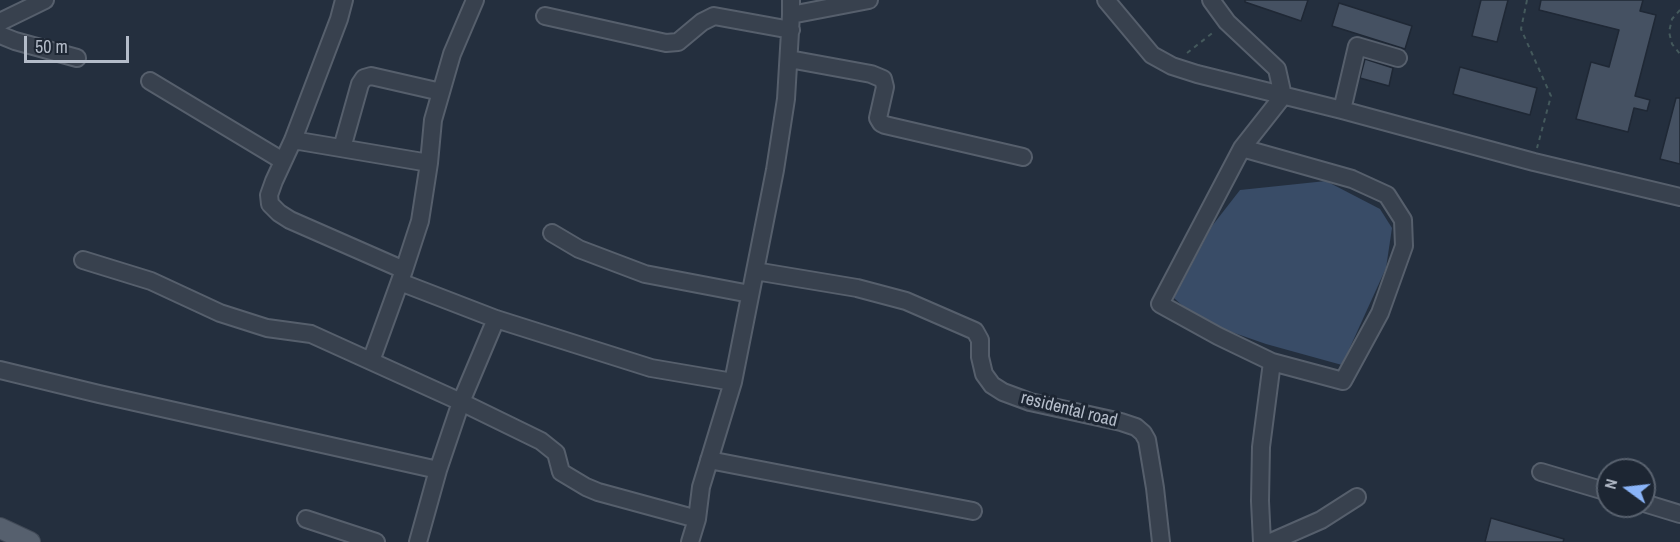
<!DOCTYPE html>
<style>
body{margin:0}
#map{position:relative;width:1680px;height:542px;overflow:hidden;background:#242f3e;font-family:"Archivo Narrow",sans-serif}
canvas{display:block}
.north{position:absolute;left:1596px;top:458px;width:60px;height:60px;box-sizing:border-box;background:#1d2633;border:2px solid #59626f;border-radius:50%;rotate:285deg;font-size:16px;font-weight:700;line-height:24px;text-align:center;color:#b4bcc9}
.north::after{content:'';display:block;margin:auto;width:21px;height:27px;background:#8ab4f8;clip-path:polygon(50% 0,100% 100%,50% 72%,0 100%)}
.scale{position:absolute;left:24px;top:36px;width:105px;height:27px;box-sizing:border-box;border:3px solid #b4bcc9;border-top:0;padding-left:8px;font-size:18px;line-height:21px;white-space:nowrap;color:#b4bcc9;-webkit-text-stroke:4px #1d2633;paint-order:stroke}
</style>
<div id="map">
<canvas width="1680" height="542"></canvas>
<div class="north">N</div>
<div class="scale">50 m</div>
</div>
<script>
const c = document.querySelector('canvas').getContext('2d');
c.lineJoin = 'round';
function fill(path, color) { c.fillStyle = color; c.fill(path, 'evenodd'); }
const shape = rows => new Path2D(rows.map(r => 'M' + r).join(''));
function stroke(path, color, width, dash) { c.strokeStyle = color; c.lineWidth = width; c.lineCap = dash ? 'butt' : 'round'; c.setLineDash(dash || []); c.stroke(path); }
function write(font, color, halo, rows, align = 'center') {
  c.font = font + ' "Archivo Narrow",sans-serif'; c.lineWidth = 6; c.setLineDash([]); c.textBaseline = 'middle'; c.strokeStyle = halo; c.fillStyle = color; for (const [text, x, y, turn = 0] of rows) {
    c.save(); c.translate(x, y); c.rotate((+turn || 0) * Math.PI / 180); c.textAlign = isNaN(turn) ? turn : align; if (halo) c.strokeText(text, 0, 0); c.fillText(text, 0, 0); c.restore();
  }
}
const water = shape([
 [1326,181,1380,209,1392,228,1386,268,1342,365,1266,344,1220,328,1186,309,1174,298,1212,226,1240,190]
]);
const building = shape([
 [1245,0,1308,0,1301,21,1245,2,1245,0],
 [1481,0,1508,0,1497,42,1472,36,1481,0],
 [1541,0,1643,0,1640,11,1656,15,1635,96,1650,100,1647,111,1634,108,1628,132,1576,119,1591,62,1609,67,1619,30,1539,10,1541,0],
 [1339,3,1412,26,1405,49,1332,26,1339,3],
 [1365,59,1393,68,1389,86,1360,78,1365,59],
 [1460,67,1537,88,1530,115,1453,94,1460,67],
 [1676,98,1680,98,1680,164,1660,159,1676,98],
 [1491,518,1564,539,1563,542,1485,542,1491,518]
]);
const path = shape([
 [1527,0,1521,29,1551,96,1537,148],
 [1680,10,1672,19,1669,32,1672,44,1680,54],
 [1187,53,1215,31]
]);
const minor = shape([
 [344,0,339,19,293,140,274,181,269,195,270,204,279,213,290,220,404,270],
 [1106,0,1152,55,1172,66,1197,74,1342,110,1534,162,1680,197],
 [1211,0,1227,22,1277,69,1283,96,1242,148],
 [791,15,869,0],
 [545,16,666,43,678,42,702,22,714,16,791,30],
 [0,22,45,0],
 [0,35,15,41,77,58],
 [789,59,871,74,883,79,885,87,878,118,881,123,885,125,1023,157],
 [150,81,283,161],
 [1342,110,1357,46,1398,58],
 [293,140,429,163],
 [342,148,360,84,364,78,371,76,441,92],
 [1242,148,1352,179,1387,195,1403,220,1404,246,1380,313,1343,381,1272,362,1218,336,1160,304,1242,148],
 [552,233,579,249,645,274,750,294],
 [83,260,151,281,220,313,267,328,311,334,461,402,541,441,556,453,561,472,586,487,598,492,697,519],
 [755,271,857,288,906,301,975,331,980,340,980,357,984,374,992,385,1003,392,1030,402,1121,422,1136,427,1143,433,1147,440,1155,488,1161,542],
 [400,282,496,319,651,368,733,382],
 [371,361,404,270,420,221,429,163,433,120,452,54,475,0],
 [0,370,99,394,438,470],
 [709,460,973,511],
 [1541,472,1608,492],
 [1644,503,1680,514],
 [306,519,376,542],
 [418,542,438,470,461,402,496,319],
 [690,542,697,519,701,487,733,382,775,170,786,99,791,15,791,0],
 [1262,542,1260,501,1261,447,1272,362],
 [1271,542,1321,520,1357,497]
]);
const major = shape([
 [0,528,30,542]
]);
const streetNames = [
 ["residental road",1069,410,14]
];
fill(water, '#394c67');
fill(building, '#455162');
stroke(building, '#1f2835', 1.5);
stroke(minor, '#565f6c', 20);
stroke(major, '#414a57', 22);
stroke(path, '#44595c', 2, [4.5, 4.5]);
stroke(minor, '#38414e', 16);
stroke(major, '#56606e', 20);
write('18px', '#b4bcc9', '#1d2633', streetNames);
</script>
